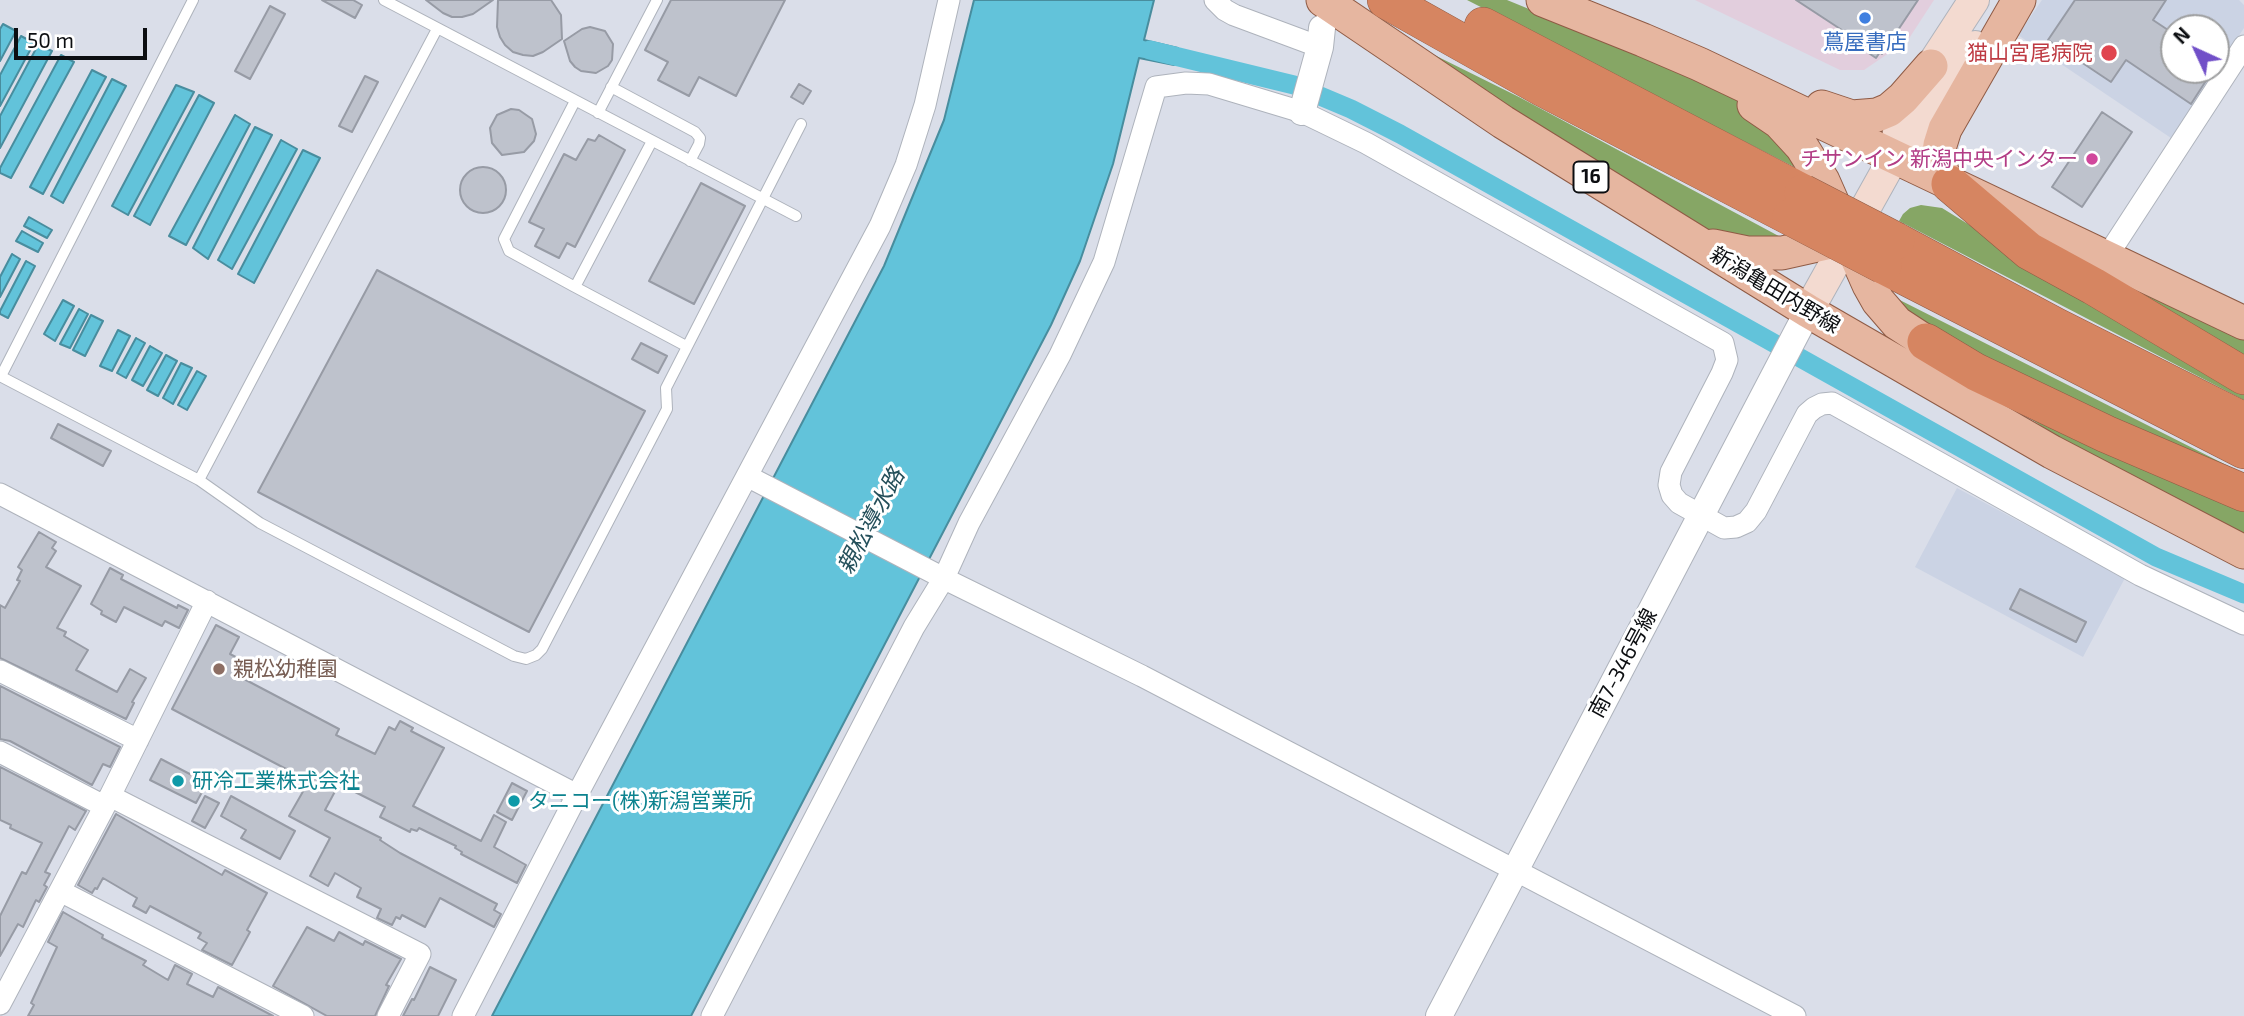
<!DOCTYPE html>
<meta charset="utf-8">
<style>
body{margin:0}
#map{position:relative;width:2244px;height:1016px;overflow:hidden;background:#dadee9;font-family:"Exo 2",sans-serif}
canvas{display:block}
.north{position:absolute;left:2160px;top:14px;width:70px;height:70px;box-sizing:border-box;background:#fff;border:2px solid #9e9fa0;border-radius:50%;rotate:315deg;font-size:19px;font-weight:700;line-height:28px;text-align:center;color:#0c0e11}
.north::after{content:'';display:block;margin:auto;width:24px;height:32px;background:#714fc8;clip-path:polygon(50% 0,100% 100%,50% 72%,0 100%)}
.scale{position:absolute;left:14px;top:28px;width:133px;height:32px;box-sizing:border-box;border:4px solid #0c0e11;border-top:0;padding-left:9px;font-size:21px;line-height:24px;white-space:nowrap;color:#0c0e11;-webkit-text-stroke:5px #fff;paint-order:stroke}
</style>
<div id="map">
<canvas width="2244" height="1016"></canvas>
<div class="north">N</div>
<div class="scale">50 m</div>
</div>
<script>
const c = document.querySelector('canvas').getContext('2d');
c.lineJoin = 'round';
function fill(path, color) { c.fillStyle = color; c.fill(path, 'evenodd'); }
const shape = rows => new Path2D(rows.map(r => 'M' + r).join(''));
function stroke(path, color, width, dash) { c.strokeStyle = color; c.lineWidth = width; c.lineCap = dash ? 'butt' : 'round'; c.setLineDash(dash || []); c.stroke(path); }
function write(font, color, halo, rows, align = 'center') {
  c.font = font + ' "Exo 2","Noto Sans JP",sans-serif'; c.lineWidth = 6; c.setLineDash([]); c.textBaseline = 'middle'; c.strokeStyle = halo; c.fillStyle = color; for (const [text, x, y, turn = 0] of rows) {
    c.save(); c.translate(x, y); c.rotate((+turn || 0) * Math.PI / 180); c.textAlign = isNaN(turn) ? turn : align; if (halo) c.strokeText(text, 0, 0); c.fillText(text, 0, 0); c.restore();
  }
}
const commercial = shape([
 [1695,0,1934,0,1908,40,1864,70,1840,70]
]);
const built = shape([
 [2042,0,2239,0,2244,5,2244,28,2171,138,2018,35],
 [2174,28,2216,28,2216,70,2174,70],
 [1957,488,2125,578,2083,657,1915,567]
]);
const forest = shape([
 [1467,0,1507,0,1634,52,1736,97,1812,176],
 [1390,33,1519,97,1788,241,1713,237],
 [1921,205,1942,208,2044,271,2244,390,2244,400,1899,221,1903,214,1910,208],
 [2061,250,2244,336,2244,363],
 [1874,287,2244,474,2244,484,1922,334],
 [2025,415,2244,507,2244,544,2095,462]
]);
const water = shape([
 [974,0,1154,0,1144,40,1178,48,1174,65,1139,58,1113,164,1080,261,1051,325,691,1016,492,1016,884,266,944,120,974,0],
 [3,24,16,31,0,61,0,29,3,24],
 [21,36,34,43,0,106,0,75,21,36],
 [38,45,52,51,0,148,0,116,38,45],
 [61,55,74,62,11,178,0,173,0,168,61,55],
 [92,70,106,77,43,194,30,187,92,70],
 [112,79,126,86,63,203,51,196,112,79],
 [176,85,194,92,128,215,112,206,176,85],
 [199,95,214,103,150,225,134,216,199,95],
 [235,115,250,124,186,245,169,236,235,115],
 [255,127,272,135,208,259,193,248,255,127],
 [281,140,297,149,232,269,218,260,281,140],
 [303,150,320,158,254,283,238,274,303,150],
 [29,217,52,230,47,238,24,226,29,217],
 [22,231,43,243,38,252,16,241,22,231],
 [12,254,20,259,0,297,0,277,12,254],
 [26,261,35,266,8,318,0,314,0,311,26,261],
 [63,300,74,306,55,341,44,334,63,300],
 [79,309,88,314,70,348,60,344,79,309],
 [91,315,103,321,85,356,73,350,91,315],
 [118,330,130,336,112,371,100,366,118,330],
 [136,338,145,343,126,378,117,373,136,338],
 [150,346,162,353,143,386,132,380,150,346],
 [166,355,177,361,158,396,147,390,166,355],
 [181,363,192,368,173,404,163,398,181,363],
 [197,371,206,376,187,410,178,405,197,371]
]);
const canal = shape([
 [1150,50,1294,85,1351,109,1400,134,2156,557,2244,594]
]);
const building = shape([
 [322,0,353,0,362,5,355,18,322,0],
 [426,0,493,0,473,14,462,17,452,17,443,13,426,0],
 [498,0,551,0,561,15,562,39,543,52,533,56,523,55,513,52,505,45,500,37,497,27,498,0],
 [671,0,785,0,736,96,699,77,689,96,658,80,668,62,645,50,671,0],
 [1796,0,1918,0,1882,54,1880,52,1876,58,1849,40,1851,36,1796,0],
 [2075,0,2166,0,2153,20,2174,34,2174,70,2213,70,2191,104,2126,60,2111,82,2048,40,2075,0],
 [270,6,285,14,250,79,235,71,270,6],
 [590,27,605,31,613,44,612,60,608,66,596,73,581,71,575,67,570,61,564,41,582,29,590,27],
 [365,76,378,82,352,132,339,126,365,76],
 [799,84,811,91,803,104,791,97,799,84],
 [511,109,519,110,532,119,536,134,534,141,524,152,502,155,492,143,490,128,497,115,511,109],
 [2102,112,2132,132,2082,207,2052,187,2102,112],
 [599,135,625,150,575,247,567,243,559,258,535,246,544,229,529,222,564,154,576,160,588,139,595,141,599,135],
 '460 190a23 23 0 1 1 46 0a23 23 0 1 1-46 0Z',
 [701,183,745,206,694,304,649,281,701,183],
 [377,270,645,411,529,632,258,492,377,270],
 [641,343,667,356,658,373,632,359,641,343],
 [58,424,111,451,103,466,51,438,58,424],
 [39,532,56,542,52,548,56,551,46,567,81,586,57,628,66,632,64,636,88,650,76,670,117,692,130,669,146,678,132,702,134,703,126,719,0,658,0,605,5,608,20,581,17,580,22,570,18,567,39,532],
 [110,568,123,575,121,579,177,608,178,605,188,610,179,628,165,621,162,626,124,607,116,622,101,614,102,611,91,604,110,568],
 [2020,589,2086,622,2076,642,2010,609,2020,589],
 [216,625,239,637,230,654,251,665,244,679,339,729,336,735,375,754,389,727,395,730,400,721,413,728,411,731,444,748,413,806,481,841,494,815,506,822,494,847,526,865,517,883,461,854,462,852,455,848,456,846,419,828,417,831,411,829,410,832,380,817,385,807,339,784,325,810,381,838,380,840,400,853,497,904,494,910,501,914,494,927,440,898,425,927,402,915,400,919,396,917,392,925,377,918,381,909,357,897,361,888,335,873,328,886,310,876,330,838,289,816,309,781,172,709,216,625],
 [0,686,120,747,110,767,103,764,92,785,10,741,0,739,0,686],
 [161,759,207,783,196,803,150,780,161,759],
 [0,767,86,811,75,830,69,826,45,872,50,874,44,885,47,887,39,902,36,900,23,927,18,924,0,956,0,916,22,872,26,874,42,843,10,828,11,825,0,820,0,767],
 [512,783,527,791,512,820,497,812,512,783],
 [205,796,219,803,205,828,192,821,205,796],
 [231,796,295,831,280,859,241,838,246,830,221,816,231,796],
 [116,814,222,875,225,870,267,893,247,930,250,932,232,965,202,950,207,943,198,938,201,933,150,906,146,913,133,906,137,898,103,878,97,889,95,888,92,893,78,885,116,814],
 [63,912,103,935,102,938,146,961,143,965,168,980,175,965,192,974,187,984,213,997,218,987,273,1016,28,1016,34,1005,31,1003,57,947,48,942,63,912],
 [307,927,334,941,339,932,363,945,365,941,401,959,386,985,389,986,375,1016,327,1016,273,986,307,927],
 [430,967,456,980,438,1016,403,1016,412,999,414,1000,430,967]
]);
const service = shape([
 [384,0,796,216],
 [611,87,695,132,700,138,699,144,690,161],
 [575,101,504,239,509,251,575,287],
 [598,113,657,0],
 [652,141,575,287,686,346],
 [0,376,199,480,437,29],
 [1,376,193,0],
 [199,480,260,523,514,656,526,659,536,655,542,649,667,409,666,388,801,124]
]);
const minor = shape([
 [1215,0,1225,10,1234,15,1320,47],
 [2106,258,2244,46],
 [747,476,953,583,1142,676,1795,1016],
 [0,494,577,795],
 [0,671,138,740],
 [0,752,104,806],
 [110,796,420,954,388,1016],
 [60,891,303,1016],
 [0,1004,110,796,207,601],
 [463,1016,577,795,880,226,906,165,925,105,949,0],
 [712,1016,914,627,944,578,969,523,1060,355,1104,262,1156,87,1186,83,1209,84,1302,112,1366,143,1723,343,1727,360,1722,373,1671,472,1669,485,1672,495,1679,503,1724,528,1736,527,1747,522,1756,511,1807,414,1814,408,1822,404,1832,403,2140,575,2244,624]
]);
const tertiary = shape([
 [1302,112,1320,47,1322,28],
 [1439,1016,1808,311]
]);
const secondary = shape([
 [1894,157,1918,138,1975,46],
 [1808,311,1894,157,1899,126,1925,83,1931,66,1974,0]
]);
const primary = shape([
 [1323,0,1503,122,1808,311,2052,452,2244,552],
 [1543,0,1643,40,1699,64,2244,323],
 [1754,105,1779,122,1802,147,1823,181,1869,285,1878,301,1897,323,1926,342,1941,366],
 [1822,107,1852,117,1877,115,1889,110,1903,98,1931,66],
 [1950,184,1943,174,1938,159,1940,145,1945,129,2019,0],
 [1713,246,1747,253,1782,253,1849,238]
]);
const motorway = shape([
 [1386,0,1543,88,1791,217],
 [1483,26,1803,193],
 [1950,184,2029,251,2093,286,2244,376],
 [1896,241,2057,327,2244,421],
 [1883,265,2244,450],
 [1926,342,1976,372,2106,434,2244,493]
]);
const motorwayBridge = shape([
 [1803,193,1896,241],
 [1791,217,1883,265]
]);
const markers = [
 [1865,18,7,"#3f7fe0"],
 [2109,53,9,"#e0444e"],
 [2092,159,7,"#d1479c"],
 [219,669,7,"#8d6e63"],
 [178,781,7,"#0f9aa8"],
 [514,801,7,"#0f9aa8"]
];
const shields = [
 [1591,177,35]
];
const shieldNames = [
 ["16",1591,177]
];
const shopNames = [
 ["蔦屋書店",1865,42]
];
const healthNames = [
 ["猫山宮尾病院",2093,53]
];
const hotelNames = [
 ["チサンイン 新潟中央インター",2078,159]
];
const streetNames = [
 ["新潟亀田内野線",1775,290,31],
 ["南7-346号線",1623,663,-62]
];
const educationNames = [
 ["親松幼稚園",233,669]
];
const cultureNames = [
 ["研冷工業株式会社",192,781],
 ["タニコー(株)新潟営業所",528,801]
];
const waterNames = [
 ["親松導水路",871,521,-62]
];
fill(commercial, '#e2cedd');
fill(built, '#cbd3e4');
fill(forest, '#86a665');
fill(water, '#62c3da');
stroke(water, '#488d9e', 2);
stroke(canal, '#62c3da', 19);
fill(building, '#bec2cc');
stroke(building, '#979ba5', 2);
stroke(service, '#aeb3bc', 12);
stroke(minor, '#aeb3bc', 23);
stroke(tertiary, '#aeb3bc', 28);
stroke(secondary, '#aeb3bc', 32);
stroke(primary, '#8f5b45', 35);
stroke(motorway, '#8f5b45', 38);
stroke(service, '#fff', 10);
stroke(minor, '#fff', 21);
stroke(tertiary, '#fff', 26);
stroke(secondary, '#f3dad0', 30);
stroke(primary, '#e6b6a0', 33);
stroke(motorway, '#d68561', 37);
stroke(motorwayBridge, '#8f5b45', 38, []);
stroke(motorwayBridge, '#d68561', 37);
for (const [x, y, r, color] of markers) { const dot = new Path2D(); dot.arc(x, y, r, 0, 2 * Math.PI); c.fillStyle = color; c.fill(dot); stroke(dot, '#fff', 2.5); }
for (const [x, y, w] of shields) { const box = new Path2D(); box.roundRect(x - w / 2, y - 15.5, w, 31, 5); c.fillStyle = '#fff'; c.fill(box); stroke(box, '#0c0e11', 2); }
write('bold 19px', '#0c0e11', null, shieldNames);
write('21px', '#366cbe', '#fff', shopNames);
write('21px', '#be3a42', '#fff', healthNames, 'right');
write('21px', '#b23c85', '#fff', hotelNames, 'right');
write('21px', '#0c0e11', '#fff', streetNames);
write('21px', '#785e54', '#fff', educationNames, 'left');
write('21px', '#0d838f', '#fff', cultureNames, 'left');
write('italic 23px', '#244f5a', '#fff', waterNames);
</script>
